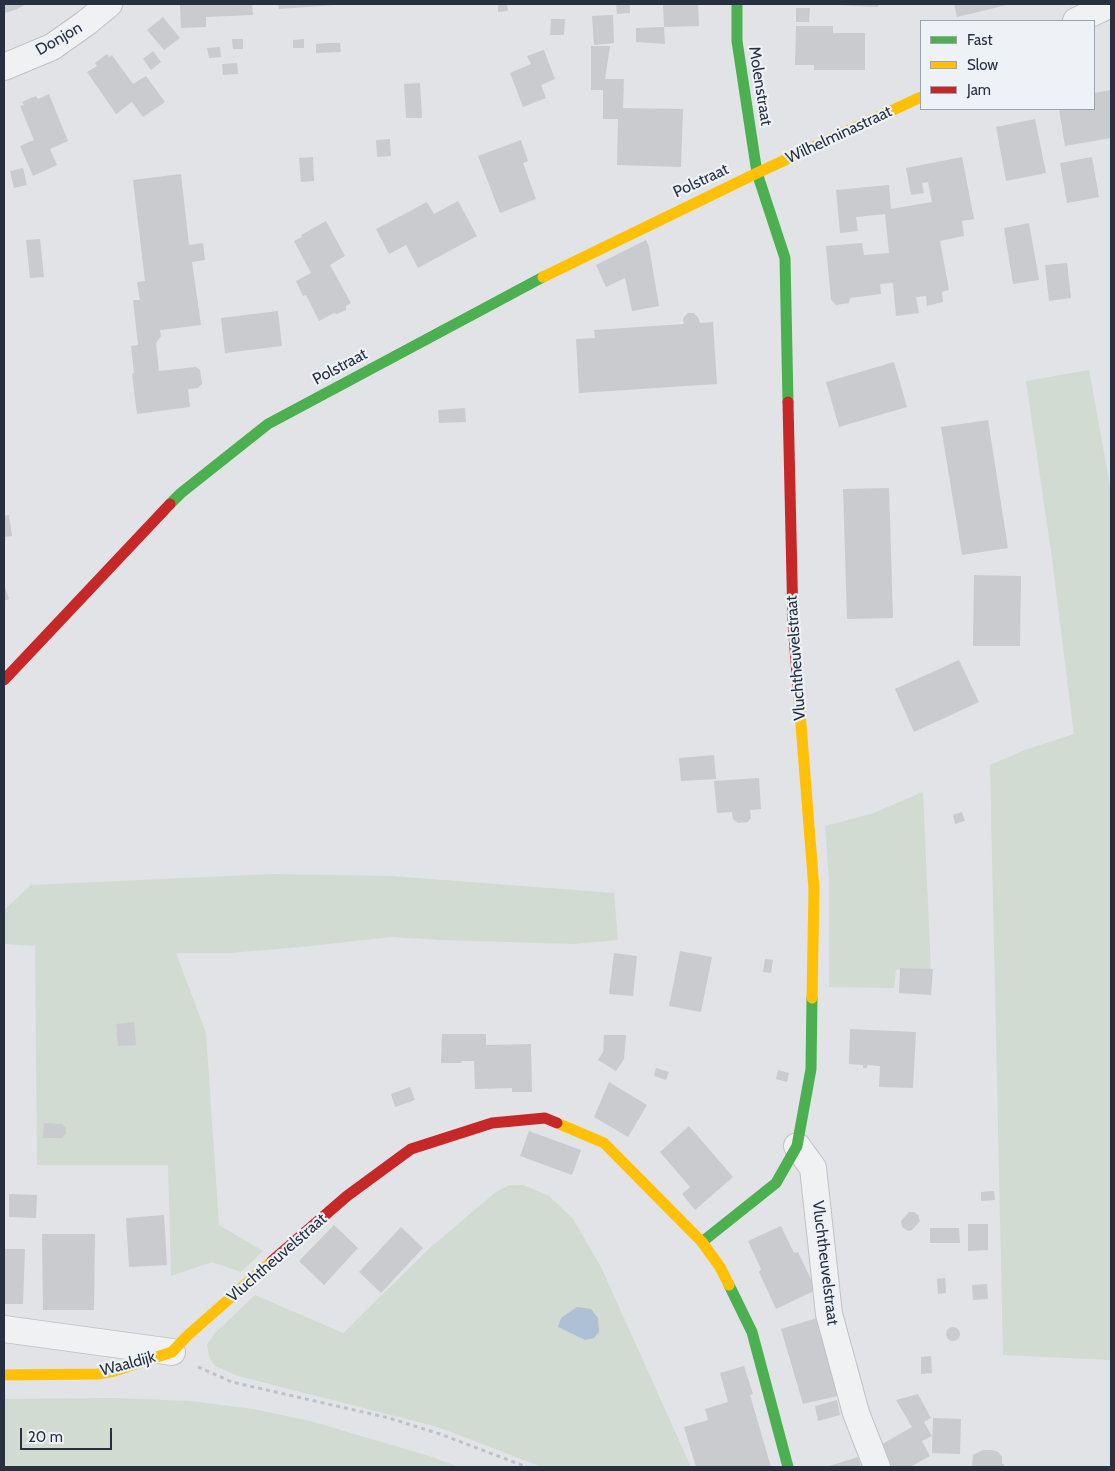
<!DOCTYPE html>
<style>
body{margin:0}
#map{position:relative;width:1115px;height:1471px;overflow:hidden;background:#e1e3e6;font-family:Cabin,sans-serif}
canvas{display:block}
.frame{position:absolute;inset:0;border:5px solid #263041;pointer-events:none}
.legend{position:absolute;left:920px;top:20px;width:175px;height:90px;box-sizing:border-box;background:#eef2f6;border:1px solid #9ea4ae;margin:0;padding:6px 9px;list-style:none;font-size:15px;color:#263041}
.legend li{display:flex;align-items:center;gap:10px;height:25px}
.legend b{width:25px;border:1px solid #9ea4ae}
.scale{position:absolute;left:20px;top:1428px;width:92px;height:22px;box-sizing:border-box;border:2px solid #263041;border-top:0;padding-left:6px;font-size:15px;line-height:18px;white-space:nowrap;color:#263041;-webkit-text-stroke:4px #eef2f6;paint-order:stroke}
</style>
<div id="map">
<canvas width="1115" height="1471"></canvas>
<div class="frame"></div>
<ul class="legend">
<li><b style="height:6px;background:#4caf50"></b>Fast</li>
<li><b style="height:6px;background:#ffc107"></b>Slow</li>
<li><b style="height:6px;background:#c62828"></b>Jam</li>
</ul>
<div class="scale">20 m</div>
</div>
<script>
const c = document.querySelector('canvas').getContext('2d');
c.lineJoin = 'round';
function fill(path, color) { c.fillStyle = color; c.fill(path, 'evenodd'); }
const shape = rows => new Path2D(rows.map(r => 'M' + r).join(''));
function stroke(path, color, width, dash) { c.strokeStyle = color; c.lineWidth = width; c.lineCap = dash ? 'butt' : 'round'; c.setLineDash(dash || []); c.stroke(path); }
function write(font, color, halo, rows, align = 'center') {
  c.font = font + ' Cabin,sans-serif'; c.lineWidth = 4.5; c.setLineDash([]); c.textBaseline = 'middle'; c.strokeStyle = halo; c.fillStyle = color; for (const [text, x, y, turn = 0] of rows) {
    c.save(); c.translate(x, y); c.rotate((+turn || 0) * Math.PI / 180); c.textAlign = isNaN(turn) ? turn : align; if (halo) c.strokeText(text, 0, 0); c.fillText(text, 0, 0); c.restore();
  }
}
const green = shape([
 [1089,370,1111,491,1111,1360,1003,1355,990,765,1025,750,1074,734,1052,558,1026,381],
 [923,792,931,971,896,970,894,988,829,987,829,879,825,826,871,814],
 [272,874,391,876,614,893,618,940,572,944,441,940,391,937,301,947,230,953,176,953,206,1033,219,1225,263,1251,241,1272,212,1262,171,1276,168,1165,37,1165,35,946,4,944,4,910,31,885],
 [509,1185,523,1185,549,1196,573,1219,601,1267,691,1467,542,1467,438,1427,238,1376,215,1366,210,1359,207,1345,214,1334,255,1295,343,1333,432,1246,496,1192],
 [114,1398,190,1401,253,1409,310,1421,429,1456,459,1467,4,1467,4,1399]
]);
const water = shape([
 [577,1307,591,1309,598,1318,599,1332,594,1338,585,1340,558,1327,561,1318]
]);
const building = shape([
 [4,4,24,4,25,5,15,10,4,13],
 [180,4,252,4,253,15,206,17,206,27,181,28],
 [278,4,334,4,334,5,279,9],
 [498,4,507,4,508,11,498,12],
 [616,4,630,4,630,13,617,14],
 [663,4,698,4,699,26,664,27],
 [837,4,878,4,878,7,837,5],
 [954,4,1011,4,957,17],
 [796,8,810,8,809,22,796,22],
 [613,15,614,43,594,45,592,16],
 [163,17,180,38,164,50,147,30],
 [551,19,565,19,564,35,550,35],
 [796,26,833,26,833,33,865,33,865,70,814,70,814,65,795,65],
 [664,27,665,44,636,42,636,28],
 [232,39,243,39,243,49,233,49],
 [304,39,304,48,293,48,293,40],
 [328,43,340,43,341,52,316,53,316,44],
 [591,46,610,46,605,79,624,79,623,108,683,109,681,167,617,165,618,119,603,119,603,90,591,90],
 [220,47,221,57,209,58,207,48],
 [544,50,555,79,541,85,546,98,523,107,510,73,531,64,527,56],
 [153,51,161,62,151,70,143,59],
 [107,54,109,57,112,55,133,84,146,76,165,102,143,117,132,102,116,114,87,72,97,66,95,63],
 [237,63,238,74,223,75,222,64],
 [420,83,422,118,406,118,404,84],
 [1111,90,1111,138,1065,146,1059,109,1094,109,1094,93],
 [49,94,68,141,50,149,57,165,33,176,20,146,34,140,20,106,24,105,22,102,36,96,38,99],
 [1035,119,1046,173,1006,181,996,127],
 [390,139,391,156,377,157,376,140],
 [521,140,528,161,523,163,536,199,500,213,478,156],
 [313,157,314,181,301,182,299,158],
 [962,157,974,219,962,221,964,236,940,241,949,290,942,292,943,302,927,306,926,296,916,297,919,313,896,316,893,283,880,284,881,294,850,298,849,303,836,305,831,300,826,246,862,243,864,255,889,253,885,214,856,217,858,231,840,233,836,190,889,185,891,209,932,202,928,182,922,183,924,193,911,195,906,168],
 [1092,157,1099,197,1067,203,1060,163],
 [23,168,27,185,14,188,10,171],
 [181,174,189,245,203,243,205,260,192,262,201,325,160,330,161,336,156,343,159,371,196,367,200,370,202,384,198,388,188,389,190,407,137,414,132,374,134,373,131,346,138,345,133,300,140,300,137,282,145,281,133,180],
 [458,201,477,236,418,268,406,245,389,254,376,229,427,202,434,214],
 [326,221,345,256,330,265,351,303,346,306,346,310,337,314,334,313,319,321,306,295,303,296,296,281,311,273,294,241,302,237,301,235],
 [1029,223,1039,280,1013,284,1004,228],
 [40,239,44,277,30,278,26,240],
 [646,240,649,247,659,306,632,311,625,278,606,287,596,265],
 [1067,263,1071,298,1049,301,1045,265],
 [278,311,282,346,225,353,221,318],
 [688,313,694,313,699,319,700,323,713,322,717,384,579,393,576,339,595,338,594,330,684,324,683,318],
 [894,362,907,407,839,427,826,382],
 [465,408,466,422,439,423,438,410],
 [988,420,1008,548,962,555,941,427],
 [889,488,893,618,847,619,843,489],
 [9,515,12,536,4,537,4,516],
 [974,575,1021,576,1020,646,973,646],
 [4,584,9,599,4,601],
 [959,660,979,702,914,732,895,689],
 [714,755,716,779,681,781,679,758],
 [759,778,761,809,750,810,751,818,748,822,738,823,733,819,732,812,717,813,714,781],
 [962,812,965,821,955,824,953,815],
 [680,951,712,957,701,1012,669,1006],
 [614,953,637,956,633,996,609,994],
 [765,959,773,960,771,973,763,972],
 [900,968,933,969,931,995,899,993],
 [134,1022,136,1045,118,1046,116,1024],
 [850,1029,916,1032,913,1088,879,1087,880,1066,867,1065,867,1068,863,1068,863,1065,849,1064],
 [442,1034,486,1034,486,1045,531,1044,532,1092,512,1092,512,1088,475,1089,474,1061,461,1061,462,1063,441,1063],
 [604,1035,626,1035,624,1059,616,1071,598,1060,603,1052],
 [656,1068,669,1072,666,1080,654,1076],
 [778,1070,789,1073,787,1082,776,1079],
 [609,1082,647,1105,628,1137,594,1117],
 [410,1087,415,1100,395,1107,391,1094],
 [44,1123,62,1124,66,1128,66,1134,62,1138,43,1138],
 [689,1126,733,1177,695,1210,682,1194,690,1187,660,1152],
 [529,1131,581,1150,572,1175,520,1156],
 [994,1191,995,1200,981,1201,981,1192],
 [9,1194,37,1195,36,1218,9,1217],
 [909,1212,914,1212,918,1215,920,1221,912,1230,908,1231,902,1227,901,1221],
 [164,1215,167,1265,129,1267,126,1218],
 [968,1224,988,1224,988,1250,968,1251],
 [334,1225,358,1248,324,1285,299,1261],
 [781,1226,794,1253,798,1252,816,1290,776,1309,759,1272,761,1269,748,1241],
 [401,1227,423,1248,381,1293,359,1272],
 [930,1228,959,1228,960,1243,930,1243],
 [42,1234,95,1234,94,1310,43,1310],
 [4,1249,25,1249,23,1304,4,1304],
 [945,1278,946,1293,938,1294,937,1279],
 [987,1284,988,1299,973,1300,972,1285],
 [820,1317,842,1395,803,1404,781,1329],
 '946 1334a7 7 0 1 1 14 0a7 7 0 1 1-14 0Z',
 [931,1356,932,1373,921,1374,921,1357],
 [744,1366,753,1394,750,1395,771,1467,696,1467,684,1427,708,1420,705,1409,728,1402,720,1373],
 [918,1394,931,1418,924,1422,932,1436,922,1441,930,1456,910,1467,889,1467,877,1447,912,1427,896,1400],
 [837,1400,840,1415,818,1421,815,1406],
 [933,1418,961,1419,960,1454,932,1453],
 [983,1450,992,1450,998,1452,1002,1457,1002,1464,1004,1464,1004,1467,972,1467,973,1455],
 [858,1457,861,1467,826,1467]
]);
const path = shape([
 [198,1367,232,1382,389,1418,440,1434,527,1467]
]);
const street = shape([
 [1076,21,1111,4],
 [4,67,52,47,86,23,109,4],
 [797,1146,813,1168,829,1314,856,1413,877,1467],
 [4,1329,172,1352]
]);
const fast = shape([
 [737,4,737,41,757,173,785,258,788,402],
 [170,504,181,493,268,424,543,277],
 [702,1242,776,1183,797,1146,811,1069,812,998],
 [729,1285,752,1332,788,1467]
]);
const slow = shape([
 [543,277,757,173,921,97],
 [798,687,814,889,812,998],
 [557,1123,604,1143,702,1242,720,1267,729,1285],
 [4,1375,98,1374,114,1371,172,1352,187,1336,272,1261]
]);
const jam = shape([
 [788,402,793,623,798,687],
 [4,680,170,504],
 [272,1261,347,1196,411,1149,492,1123,545,1118,557,1123]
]);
const streetNames = [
 ["Donjon",59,39,-30],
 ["Molenstraat",760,86,81],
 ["Wilhelminastraat",839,135,-25],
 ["Polstraat",701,181,-25],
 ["Polstraat",340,367,-28],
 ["Vluchtheuvelstraat",796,658,-94],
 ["Vluchtheuvelstraat",277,1258,-41],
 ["Vluchtheuvelstraat",825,1263,83],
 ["Waaldijk",128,1364,-15]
];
fill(green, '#d1dbd1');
fill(water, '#adc0d4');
fill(building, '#c9cbce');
stroke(street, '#bfc1c4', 28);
stroke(path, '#bfc1c6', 3, [4, 4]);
stroke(street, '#f0f1f3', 26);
stroke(fast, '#4caf50', 11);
stroke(slow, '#ffc107', 11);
stroke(jam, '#c62828', 11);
write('16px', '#263041', '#eef2f6', streetNames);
</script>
